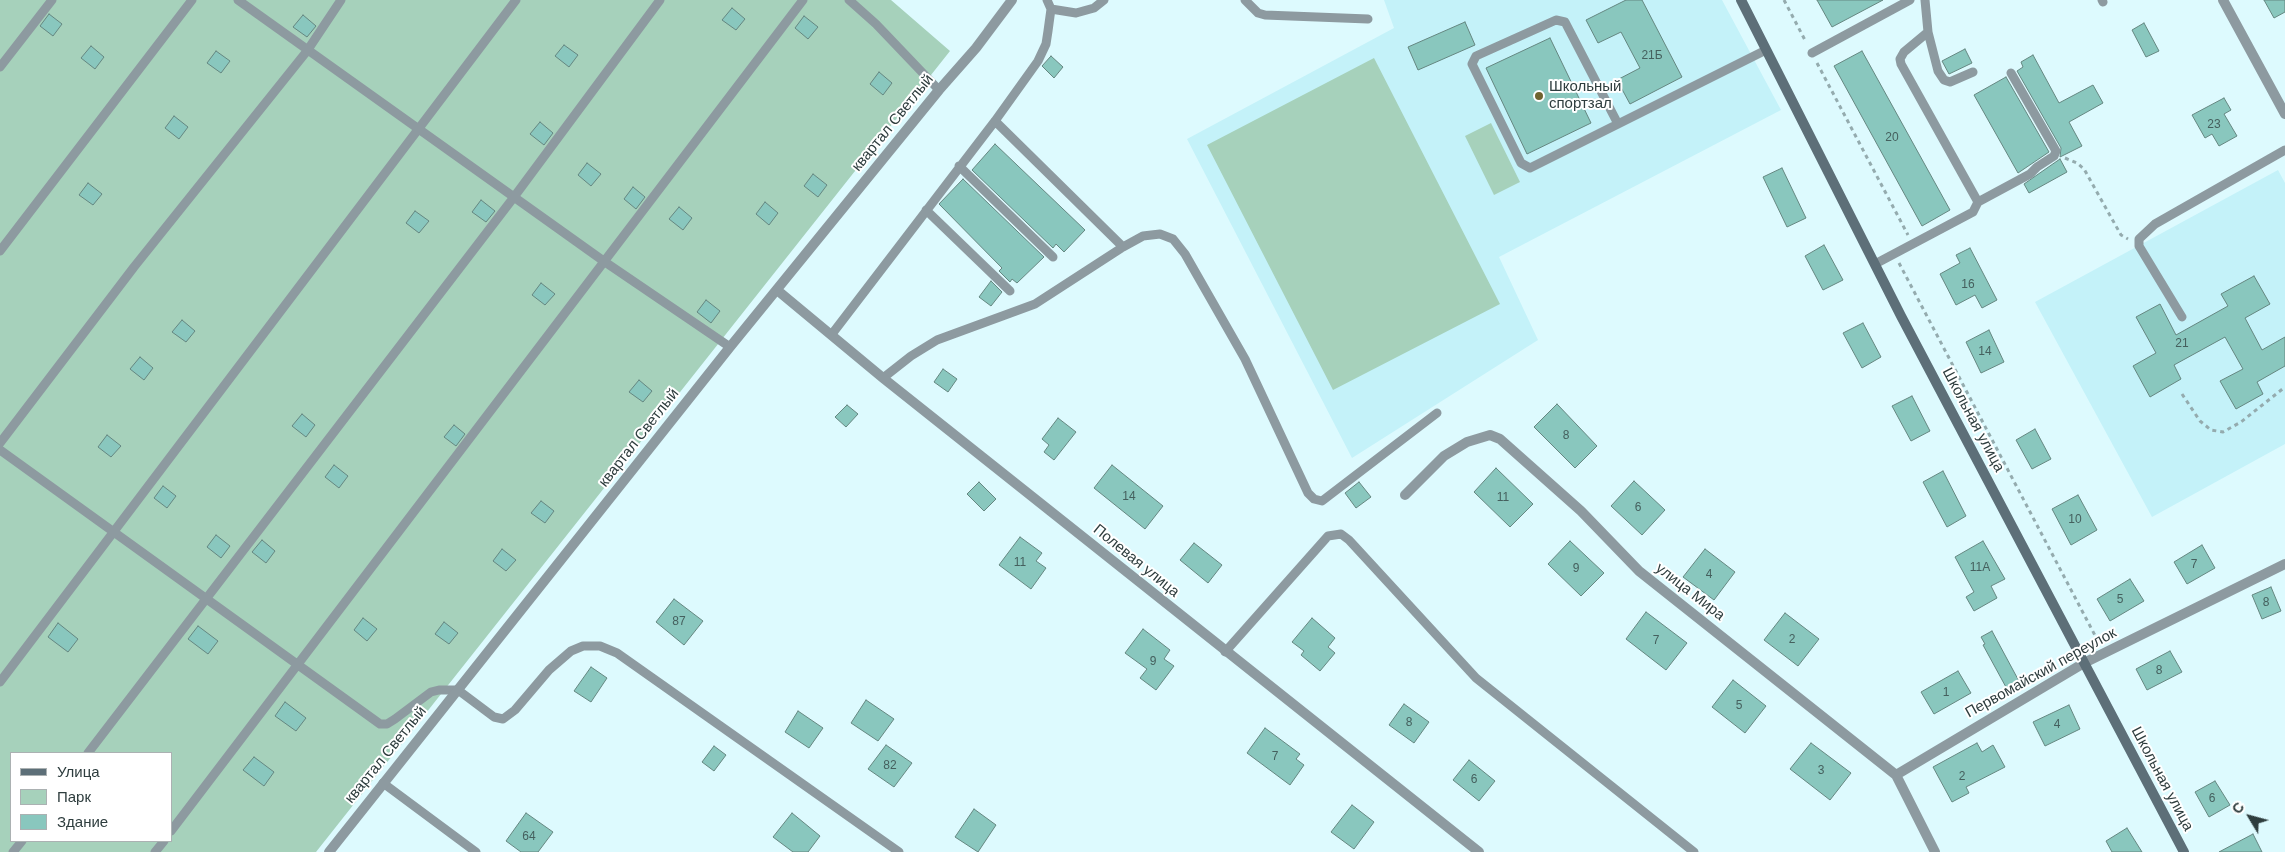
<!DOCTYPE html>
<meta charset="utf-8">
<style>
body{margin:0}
#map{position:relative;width:2285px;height:852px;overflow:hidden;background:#ddfafe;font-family:Helvetica,sans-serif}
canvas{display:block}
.legend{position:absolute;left:10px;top:752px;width:162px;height:90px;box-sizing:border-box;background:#fff;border:1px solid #abb1b2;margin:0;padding:6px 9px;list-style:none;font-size:15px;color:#2e3d3e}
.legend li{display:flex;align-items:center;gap:10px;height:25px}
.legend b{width:25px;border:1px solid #abb1b2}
.north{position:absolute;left:2225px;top:792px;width:50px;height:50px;-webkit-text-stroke:4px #fff;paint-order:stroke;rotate:307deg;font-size:14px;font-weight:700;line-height:20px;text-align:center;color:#2e3d3e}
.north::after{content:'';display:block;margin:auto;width:18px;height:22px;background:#2e3d3e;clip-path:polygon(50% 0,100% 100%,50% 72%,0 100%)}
</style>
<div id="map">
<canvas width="2285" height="852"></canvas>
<ul class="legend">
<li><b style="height:6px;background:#5d6f78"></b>Улица</li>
<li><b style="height:14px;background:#a6d1bb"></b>Парк</li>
<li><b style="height:14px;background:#89c7be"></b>Здание</li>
</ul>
<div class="north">С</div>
</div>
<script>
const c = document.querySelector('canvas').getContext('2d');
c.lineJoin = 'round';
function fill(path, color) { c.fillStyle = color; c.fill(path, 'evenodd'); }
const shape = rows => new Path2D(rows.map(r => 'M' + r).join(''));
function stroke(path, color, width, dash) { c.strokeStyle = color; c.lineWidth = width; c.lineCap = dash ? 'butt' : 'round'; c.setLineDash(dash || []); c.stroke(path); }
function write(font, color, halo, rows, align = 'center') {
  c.font = font + ' Helvetica,sans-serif'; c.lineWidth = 4; c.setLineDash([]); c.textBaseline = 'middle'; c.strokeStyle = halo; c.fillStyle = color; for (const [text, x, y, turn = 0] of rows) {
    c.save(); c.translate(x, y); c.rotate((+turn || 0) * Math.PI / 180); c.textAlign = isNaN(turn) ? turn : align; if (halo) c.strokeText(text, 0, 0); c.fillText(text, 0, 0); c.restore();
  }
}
const built = shape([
 [1384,0,1722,0,1781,110,1499,257,1538,340,1352,458,1187,139,1394,28],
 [2278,170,2285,183,2285,444,2152,517,2035,302]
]);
const green = shape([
 [0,0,891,0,950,51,316,852,0,852],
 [11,753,171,753,171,841,11,841],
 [1374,58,1500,304,1333,390,1207,145],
 [1491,123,1520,182,1494,195,1465,136]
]);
const building = shape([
 [1626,0,1642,0,1682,77,1630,104,1617,80,1640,68,1621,32,1598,43,1586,20,1626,0],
 [1817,0,1883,0,1832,27,1817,0],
 [2264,0,2285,0,2285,12,2274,18,2264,0],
 [732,8,745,19,736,30,722,20,732,8],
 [49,14,62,24,53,36,40,26,49,14],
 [303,15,316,26,307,37,293,27,303,15],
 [804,16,818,27,808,39,795,28,804,16],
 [1465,22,1475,45,1418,70,1408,47,1465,22],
 [2144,23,2159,51,2146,57,2132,30,2144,23],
 [1550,38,1591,123,1527,154,1486,68,1550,38],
 [564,45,578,55,569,67,555,56,564,45],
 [91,46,104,57,95,69,81,58,91,46],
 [1965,49,1972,63,1949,74,1942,61,1965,49],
 [216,51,230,61,221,73,207,63,216,51],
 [1862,51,1950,210,1922,226,1834,66,1862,51],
 [2033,55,2059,103,2093,85,2103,103,2069,122,2082,146,2060,157,2061,148,2017,71,2023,67,2021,62,2033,55],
 [1051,56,1063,67,1054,78,1042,66,1051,56],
 [879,72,892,83,883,95,870,84,879,72],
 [2006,77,2049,152,2018,173,1974,95,2006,77],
 [2224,98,2231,110,2224,114,2237,136,2219,146,2212,134,2205,138,2192,115,2224,98],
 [174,116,188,127,179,139,165,128,174,116],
 [540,122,553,133,544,145,530,134,540,122],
 [995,144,1085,230,1064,252,1056,244,1053,248,972,170,995,144],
 [2060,159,2067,172,2029,193,2024,184,2060,159],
 [587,163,601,174,591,186,578,175,587,163],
 [1782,168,1806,218,1787,227,1763,177,1782,168],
 [813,174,827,185,818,197,804,186,813,174],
 [963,179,1044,257,1017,283,1012,279,1010,282,999,271,1002,268,939,204,963,179],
 [88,183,102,194,93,205,79,195,88,183],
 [633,187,645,197,636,209,624,199,633,187],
 [481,200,495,211,486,222,472,212,481,200],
 [765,202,778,213,769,225,756,214,765,202],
 [679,207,692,218,683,230,669,219,679,207],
 [415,211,429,221,419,233,406,223,415,211],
 [1824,245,1843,280,1823,290,1805,256,1824,245],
 [1970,248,1997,300,1982,308,1975,295,1956,305,1940,274,1960,263,1956,255,1970,248],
 [2254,276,2270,304,2245,318,2262,350,2285,337,2285,366,2257,382,2263,394,2236,409,2220,381,2243,369,2225,337,2174,365,2181,379,2150,397,2133,366,2156,353,2136,317,2160,304,2176,335,2228,306,2221,294,2254,276],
 [991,281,1002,292,991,306,979,297,991,281],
 [541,283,555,294,545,305,532,295,541,283],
 [706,300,720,311,711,323,697,312,706,300],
 [182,320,195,331,186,342,172,332,182,320],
 [1863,323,1881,357,1862,368,1843,333,1863,323],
 [1989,330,2004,362,1981,373,1966,342,1989,330],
 [140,357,153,368,144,380,130,369,140,357],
 [943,369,957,379,948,392,934,382,943,369],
 [639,380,652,391,643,402,629,392,639,380],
 [1912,396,1930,431,1911,441,1892,406,1912,396],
 [1557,404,1597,446,1575,468,1534,427,1557,404],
 [847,405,858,414,846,427,835,417,847,405],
 [302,414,315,425,306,437,292,426,302,414],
 [1058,418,1076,432,1054,460,1044,452,1049,445,1042,439,1058,418],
 [454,425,465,434,456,446,444,437,454,425],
 [2035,429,2051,459,2032,469,2016,440,2035,429],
 [107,435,121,446,111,457,98,447,107,435],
 [334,465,348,476,339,488,325,477,334,465],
 [1112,465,1163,506,1145,529,1094,488,1112,465],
 [1496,468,1533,504,1510,527,1474,492,1496,468],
 [1943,471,1966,516,1947,527,1923,482,1943,471],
 [1634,481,1665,510,1642,535,1611,506,1634,481],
 [979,482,996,499,984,511,967,494,979,482],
 [1359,482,1371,497,1356,508,1345,493,1359,482],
 [163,486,176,496,167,508,154,498,163,486],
 [2078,495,2097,530,2071,545,2052,509,2078,495],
 [541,501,554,511,545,523,531,513,541,501],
 [216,535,230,546,221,558,207,547,216,535],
 [1020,537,1042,553,1036,561,1046,568,1031,589,999,565,1020,537],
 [262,540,275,551,266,563,252,552,262,540],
 [1570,541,1604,573,1581,596,1548,564,1570,541],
 [1983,541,2005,579,1991,586,1997,598,1974,611,1966,597,1974,592,1955,557,1983,541],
 [1194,543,1222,565,1208,583,1180,560,1194,543],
 [2202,545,2215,568,2187,584,2174,562,2202,545],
 [502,549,516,560,506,571,493,561,502,549],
 [1705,549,1735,572,1714,600,1683,577,1705,549],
 [2130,579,2144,601,2110,621,2097,599,2130,579],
 [2271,587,2281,611,2262,619,2252,595,2271,587],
 [674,599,703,621,684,645,656,622,674,599],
 [1646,612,1687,643,1666,670,1626,639,1646,612],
 [1785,613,1819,639,1798,666,1764,640,1785,613],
 [363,618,377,629,367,641,354,630,363,618],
 [1312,618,1335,638,1328,647,1335,653,1320,671,1301,655,1304,651,1292,642,1312,618],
 [444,622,458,633,449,644,435,634,444,622],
 [58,623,78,639,68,652,48,637,58,623],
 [198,626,218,641,208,654,188,639,198,626],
 [1143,629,1170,650,1164,659,1174,666,1156,690,1140,678,1147,669,1125,653,1143,629],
 [1992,631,2020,683,2007,689,1983,645,1985,644,1981,637,1992,631],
 [2170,651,2182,672,2147,690,2136,669,2170,651],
 [591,667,607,678,591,702,574,691,591,667],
 [1958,671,1971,693,1934,714,1921,692,1958,671],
 [1733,680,1766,706,1745,733,1712,707,1733,680],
 [866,700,894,719,878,741,851,723,866,700],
 [285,702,306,718,296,731,275,716,285,702],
 [1404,704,1429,722,1414,743,1389,725,1404,704],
 [2069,705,2080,729,2045,746,2033,722,2069,705],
 [798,711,823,728,809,748,785,732,798,711],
 [1265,728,1300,754,1296,759,1304,765,1290,785,1247,753,1265,728],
 [1811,743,1851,773,1830,800,1790,769,1811,743],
 [1977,743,1982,752,1993,745,2005,767,1966,787,1969,793,1952,802,1933,767,1977,743],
 [886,745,912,763,894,787,868,769,886,745],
 [714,746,726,755,714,771,702,762,714,746],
 [254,757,274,772,264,786,243,770,254,757],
 [1469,760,1495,781,1479,801,1453,780,1469,760],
 [2215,781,2230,805,2209,817,2195,792,2215,781],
 [1352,805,1374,822,1354,849,1331,832,1352,805],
 [974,809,996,825,978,852,955,837,974,809],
 [526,813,553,832,538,852,521,852,506,841,526,813],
 [792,813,820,836,808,852,793,852,773,837,792,813],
 [2127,828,2142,852,2112,852,2106,841,2127,828],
 [2253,834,2262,852,2219,852,2253,834]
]);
const path = shape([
 [1784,0,1806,42],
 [1817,63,1908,235],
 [2065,158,2077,163,2084,169,2121,235,2128,239],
 [1899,263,2099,643],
 [2182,394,2200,421,2211,430,2223,432,2241,422,2285,387]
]);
const lane = shape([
 [238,0,605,262,730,347],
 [849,0,876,24,939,90],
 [1245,0,1258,13,1265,15,1368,19],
 [1925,0,1928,32,1938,71,1944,80,1950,82,1973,72],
 [2102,0,2103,2],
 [1051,9,1076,13,1094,8,1104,0],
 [1812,53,1910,0],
 [0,67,52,0],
 [995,121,1123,247],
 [1618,124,1565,22,1556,20,1476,56,1472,64,1521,163,1530,168,1766,50],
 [959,166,1053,257],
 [1978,202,2030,174,2037,167,2054,156,2056,151,2011,73],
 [926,210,1010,291],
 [0,251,192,0],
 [1875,264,1973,212,1978,202,1901,64,1900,59,1904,52,1928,32],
 [2182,317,2139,246,2139,239,2155,224,2285,150],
 [832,334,995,121,1038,61,1046,44,1048,31,1051,9,1047,0],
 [883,378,911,356,937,340,1035,304,1123,247,1143,236,1160,234,1173,239,1185,254,1245,359,1308,493,1314,499,1322,501,1437,413],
 [0,443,134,267,307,51,341,0],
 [0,450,380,724,387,724,395,719,431,692,439,690,458,690,494,717,503,719,515,710,549,670,571,651,583,646,600,646,617,653,899,852],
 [1225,652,1328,536,1341,534,1349,540,1476,678,1694,852],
 [0,682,516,0],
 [88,753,514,197,660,0],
 [383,783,476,852],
 [171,831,803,0],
 [13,852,22,841],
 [155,852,164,841]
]);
const street = shape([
 [2223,0,2285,114],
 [777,290,883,378,1479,852],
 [1405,495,1444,456,1467,442,1490,435,1500,439,1581,511,1639,571,1896,775,1935,852],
 [1896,775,2084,663,2285,564],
 [329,852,730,347,939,90,976,48,1012,0]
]);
const secondary = shape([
 [1741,0,1901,316,2184,852]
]);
const markers = [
 [1539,96,5,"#6f6330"]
];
const numberNames = [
 ["21Б",1652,56],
 ["23",2214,125],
 ["20",1892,138],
 ["16",1968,285],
 ["21",2182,344],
 ["14",1985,352],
 ["8",1566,436],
 ["14",1129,497],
 ["11",1503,498],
 ["6",1638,508],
 ["10",2075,520],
 ["11",1020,563],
 ["7",2194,565],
 ["11А",1980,568],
 ["9",1576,569],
 ["4",1709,575],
 ["5",2120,600],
 ["8",2266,603],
 ["87",679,622],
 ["2",1792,640],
 ["7",1656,641],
 ["9",1153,662],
 ["8",2159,671],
 ["1",1946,693],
 ["5",1739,706],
 ["8",1409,723],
 ["4",2057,725],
 ["7",1275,757],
 ["82",890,766],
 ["3",1821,771],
 ["2",1962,777],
 ["6",1474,780],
 ["6",2212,799],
 ["64",529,837]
];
const poiNames = [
 ["Школьный",1549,87],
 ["спортзал",1549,104]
];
const streetNames = [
 ["квартал Светлый",893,123,-51],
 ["Школьная улица",1973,420,62],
 ["квартал Светлый",639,438,-52],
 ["Полевая улица",1136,561,39],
 ["улица Мира",1690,592,38],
 ["Первомайский переулок",2041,673,-29],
 ["квартал Светлый",386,755,-51],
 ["Школьная улица",2162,779,62]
];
fill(built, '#c4f2f9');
fill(green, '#a6d1bb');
fill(building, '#89c7be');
stroke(building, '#658781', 1);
stroke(path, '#94abae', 3, [4, 4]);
stroke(lane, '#8d9aa0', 9);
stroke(street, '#8d9aa0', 10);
stroke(secondary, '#5d6f78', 10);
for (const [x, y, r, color] of markers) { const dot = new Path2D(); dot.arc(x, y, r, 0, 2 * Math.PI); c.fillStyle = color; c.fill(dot); stroke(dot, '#fff', 2); }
write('12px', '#45605e', null, numberNames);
write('15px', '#2e3d3e', '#fff', poiNames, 'left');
write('15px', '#2e3d3e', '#fff', streetNames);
</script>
